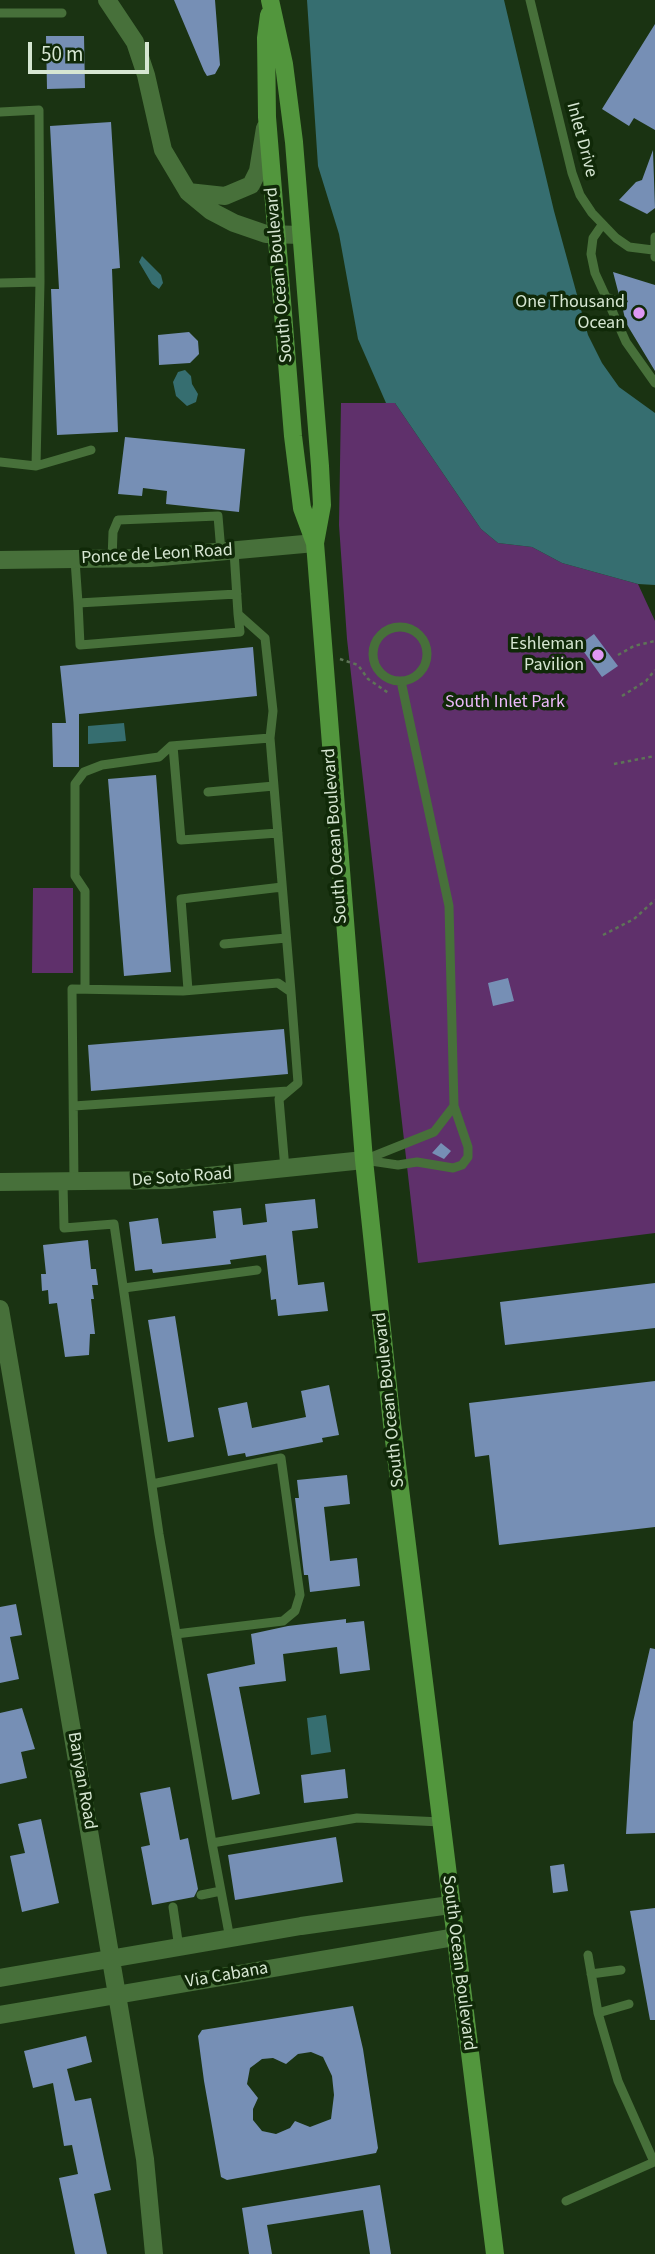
<!DOCTYPE html>
<style>
body{margin:0}
#map{position:relative;width:655px;height:2254px;overflow:hidden;background:#1a3312;font-family:"Source Sans 3",sans-serif}
canvas{display:block}
.scale{position:absolute;left:28px;top:42px;width:121px;height:32px;box-sizing:border-box;border:4px solid #d6e6d2;border-top:0;padding-left:9px;font-size:21px;line-height:24px;white-space:nowrap;color:#d6e6d2;-webkit-text-stroke:5px #102908;paint-order:stroke}
</style>
<div id="map">
<canvas width="655" height="2254"></canvas>
<div class="scale">50 m</div>
</div>
<script>
const c = document.querySelector('canvas').getContext('2d');
c.lineJoin = 'round';
function fill(path, color) { c.fillStyle = color; c.fill(path, 'evenodd'); }
const shape = rows => new Path2D(rows.map(r => 'M' + r).join(''));
function stroke(path, color, width, dash) { c.strokeStyle = color; c.lineWidth = width; c.lineCap = dash ? 'butt' : 'round'; c.setLineDash(dash || []); c.stroke(path); }
function write(font, color, halo, rows, align = 'center') {
  c.font = font + ' "Source Sans 3",sans-serif'; c.lineWidth = 7; c.setLineDash([]); c.textBaseline = 'middle'; c.strokeStyle = halo; c.fillStyle = color; for (const [text, x, y, turn = 0] of rows) {
    c.save(); c.translate(x, y); c.rotate((+turn || 0) * Math.PI / 180); c.textAlign = isNaN(turn) ? turn : align; if (halo) c.strokeText(text, 0, 0); c.fillText(text, 0, 0); c.restore();
  }
}
const green = shape([
 [341,403,395,403,481,529,498,543,532,547,562,563,638,584,655,621,655,1233,418,1263,347,639,339,525],
 [33,888,73,888,73,973,32,973]
]);
const water = shape([
 [307,0,504,0,554,211,588,335,602,363,619,387,655,413,655,585,638,584,562,563,532,547,498,543,481,529,395,403,386,403,358,339,339,234,318,166],
 [142,256,161,275,163,283,159,289,152,284,139,262],
 [185,370,191,376,192,384,198,394,196,402,187,406,176,396,173,382,178,372],
 [124,723,126,741,88,744,88,726],
 [326,1715,331,1752,311,1755,307,1718]
]);
const building = shape([
 [174,0,215,0,220,65,215,74,207,76,204,71],
 [655,24,655,130,634,118,629,126,602,109],
 [46,36,84,36,85,88,47,89],
 [111,122,120,268,112,269,118,432,57,435,51,289,59,289,50,126],
 [653,150,655,208,647,214,619,200,636,182,642,180],
 [613,272,655,285,655,371,626,323,623,310,628,301,619,295],
 [189,332,198,341,199,354,190,363,159,365,158,335],
 [125,437,245,449,239,512,166,504,167,491,143,488,142,496,118,494],
 [594,634,618,666,602,677,579,645],
 [253,647,257,696,79,714,79,767,53,767,52,723,66,723,60,666],
 [156,775,171,972,124,976,108,779],
 [508,978,514,1001,493,1006,488,983],
 [284,1029,288,1074,91,1091,88,1045],
 [441,1143,451,1151,444,1159,432,1153],
 [315,1199,318,1228,292,1231,298,1285,324,1282,328,1311,278,1316,276,1299,271,1300,266,1255,230,1260,231,1264,153,1273,152,1269,135,1271,129,1222,158,1218,162,1244,216,1238,213,1211,241,1208,243,1225,267,1222,265,1204],
 [88,1240,91,1269,96,1269,98,1285,92,1285,94,1299,91,1299,95,1334,90,1334,89,1355,65,1357,57,1303,49,1304,48,1290,42,1291,41,1274,46,1274,43,1245],
 [655,1283,655,1328,505,1345,500,1302],
 [175,1316,194,1437,168,1442,148,1320],
 [655,1381,655,1527,499,1545,489,1455,475,1457,469,1403],
 [329,1385,339,1435,322,1438,323,1442,246,1457,245,1453,228,1456,218,1408,247,1402,252,1428,306,1417,301,1391],
 [347,1475,350,1504,324,1507,330,1561,357,1558,360,1586,310,1592,308,1575,304,1575,295,1498,299,1498,297,1480],
 [16,1604,22,1635,10,1637,19,1679,0,1683,0,1607],
 [346,1619,346,1623,364,1621,370,1670,340,1674,337,1647,283,1654,286,1681,239,1687,260,1794,232,1800,207,1674,255,1664,251,1634,288,1626],
 [650,1648,655,1649,655,1833,626,1834,633,1722],
 [22,1708,35,1749,21,1752,27,1778,0,1784,0,1713],
 [345,1769,348,1798,304,1803,301,1775],
 [170,1787,180,1840,188,1838,198,1889,194,1897,152,1905,141,1847,150,1845,140,1793],
 [41,1819,59,1903,22,1912,10,1856,25,1853,18,1824],
 [336,1837,343,1882,235,1900,228,1855],
 [564,1864,568,1891,553,1893,550,1866],
 [655,1908,655,2020,650,2020,630,1911],
 [353,2006,363,2049,378,2148,376,2153,227,2180,221,2177,204,2081,198,2036,202,2030],
 [311,2052,323,2057,332,2076,334,2095,331,2119,310,2127,295,2121,290,2128,276,2134,262,2131,253,2120,253,2109,258,2098,247,2084,250,2068,262,2059,273,2058,286,2064,298,2054],
 [86,2036,92,2062,67,2069,75,2101,91,2098,106,2168,111,2190,94,2194,107,2254,75,2254,59,2178,78,2174,72,2145,64,2146,53,2083,33,2088,24,2051],
 [380,2185,391,2254,370,2254,363,2210,267,2225,272,2254,249,2254,242,2208]
]);
const path = shape([
 [618,655,634,646,655,641],
 [340,659,358,665,368,679,390,694],
 [622,696,646,681,655,670],
 [614,764,655,756],
 [603,935,634,919,655,900]
]);
const service = shape([
 [530,0,572,173,580,195,592,213,616,238,629,247,653,250],
 [0,13,62,13],
 [0,112,39,110,40,282],
 [602,225,593,238,591,254,595,273,606,297,621,303],
 [655,237,655,257],
 [0,283,40,282,36,466],
 [606,297,626,342,655,383],
 [0,462,36,466,91,450],
 [234,551,238,614,265,638,273,711,270,738],
 [75,560,78,603],
 [112,560,113,532,118,520,218,516,221,552],
 [237,594,78,603,80,645,240,632,238,614],
 '373 654a27 27 0 1 1 54 0a27 27 0 1 1-54 0Z',
 [401,681,449,906,454,1106],
 [173,746,181,840,278,833],
 [208,792,274,786],
 [224,944,286,938],
 [85,989,85,891,75,876,75,784,84,772,102,765,159,757,171,746,270,738,291,992],
 [188,990,181,899,282,887],
 [74,1106,288,1091],
 [454,1106,468,1147,468,1157,462,1165,453,1168,417,1162,398,1165,364,1160,434,1132,454,1106],
 [63,1183,64,1228,114,1224,159,1534,212,1843],
 [74,1183,72,989,183,991,278,983,291,992,298,1083,279,1099,285,1169],
 [124,1288,257,1270],
 [152,1484,281,1458,300,1595,295,1611,283,1621,176,1634],
 [221,1891,212,1843,357,1818,441,1822],
 [201,1895,221,1891,230,1939],
 [173,1907,179,1948],
 [591,1974,621,1970],
 [598,2013,629,2004],
 [566,2201,654,2162,618,2081,598,2013,588,1955]
]);
const minor = shape([
 [0,560,150,558,315,543],
 [0,1182,169,1180,364,1160],
 [0,1309,145,2159,154,2254],
 [0,1978,301,1926,450,1905],
 [0,2015,455,1937]
]);
const tertiary = shape([
 [107,0,135,42,146,75,163,150,188,192,211,211,234,223,266,234,301,235],
 [188,192,225,196,251,185,258,171,265,128]
]);
const secondary = shape([
 [270,0,284,64,294,142,320,466,322,505,315,543,364,1160,392,1424,495,2254],
 [269,15,266,38,267,117,293,436,302,508,315,543]
]);
const markers = [
 [639,313,7,"#de98f2"],
 [598,655,7,"#de98f2"]
];
const streetNames = [
 ["Inlet Drive",581,140,75],
 ["South Ocean Boulevard",280,275,-95],
 ["Ponce de Leon Road",157,555,-3],
 ["South Ocean Boulevard",336,836,-94],
 ["De Soto Road",182,1178,-4],
 ["South Ocean Boulevard",390,1400,-96],
 ["Banyan Road",81,1781,80],
 ["South Ocean Boulevard",458,1963,83],
 ["Via Cabana",227,1976,-10]
];
const poiNames = [
 ["One Thousand",625,303],
 ["Ocean",625,324],
 ["Eshleman",584,645],
 ["Pavilion",584,666]
];
const parkNames = [
 ["South Inlet Park",505,703]
];
fill(green, '#5f306b');
fill(water, '#366e70');
fill(building, '#768fb5');
stroke(path, '#5e7457', 2.5, [3.5, 3.5]);
stroke(service, '#47703a', 9);
stroke(minor, '#47703a', 18);
stroke(tertiary, '#47703a', 18);
stroke(secondary, '#52963d', 18);
for (const [x, y, r, color] of markers) { const dot = new Path2D(); dot.arc(x, y, r, 0, 2 * Math.PI); c.fillStyle = color; c.fill(dot); stroke(dot, '#102908', 2.5); }
write('18px', '#d6e6d2', '#102908', streetNames);
write('18px', '#d6e6d2', '#102908', poiNames, 'right');
write('18px', '#edb9fb', '#102908', parkNames);
</script>
